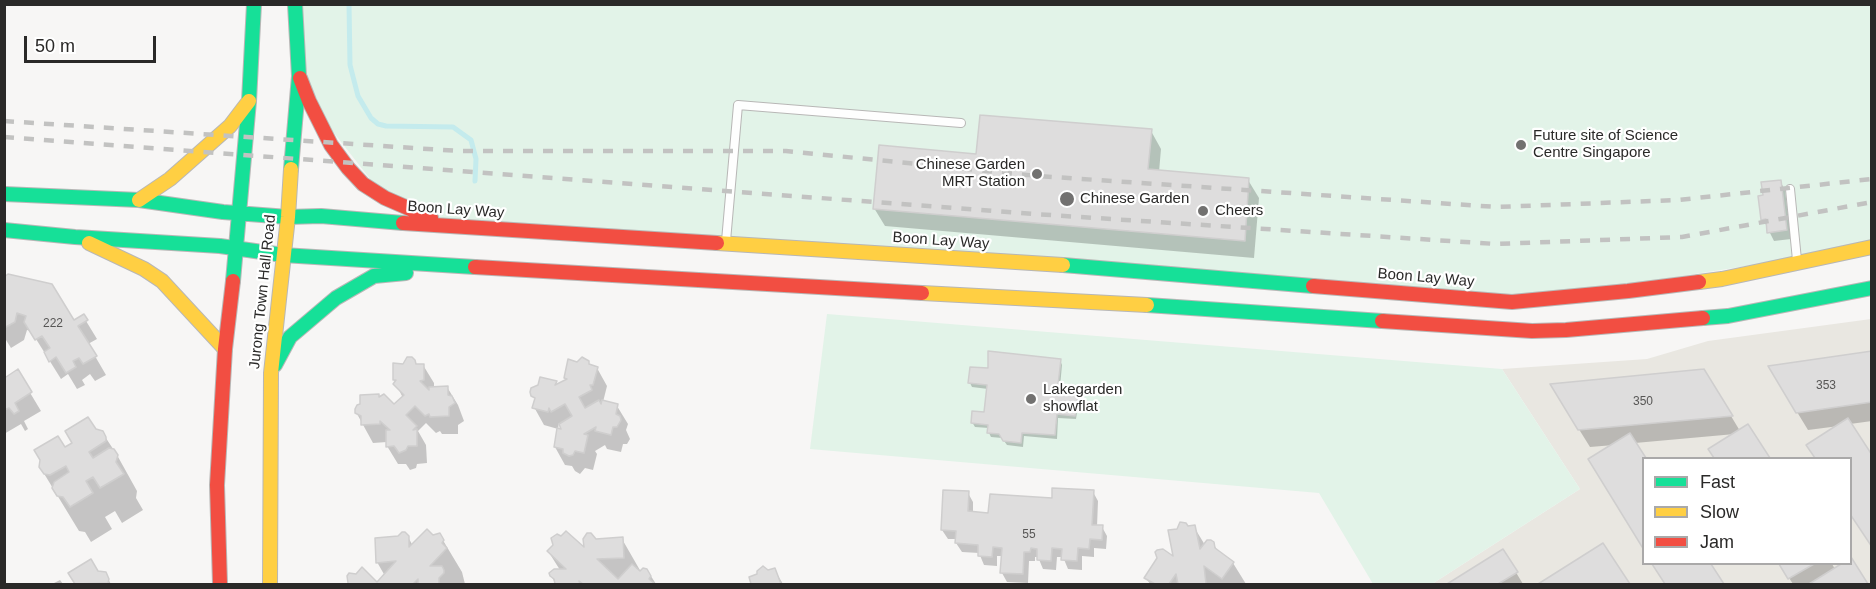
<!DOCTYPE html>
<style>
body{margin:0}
#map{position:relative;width:1876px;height:589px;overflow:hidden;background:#f7f6f5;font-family:Helvetica,sans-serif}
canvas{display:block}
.frame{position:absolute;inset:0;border:6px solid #2a2928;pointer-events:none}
.legend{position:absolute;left:1642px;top:457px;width:210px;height:108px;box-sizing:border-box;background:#fff;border:2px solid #aaa9a9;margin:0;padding:8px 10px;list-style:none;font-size:18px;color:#2a2928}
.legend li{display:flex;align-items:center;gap:12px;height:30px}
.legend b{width:30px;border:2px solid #aaa9a9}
.scale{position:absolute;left:24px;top:36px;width:132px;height:27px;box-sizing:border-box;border:3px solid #2a2928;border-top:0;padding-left:8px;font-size:18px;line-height:21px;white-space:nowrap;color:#2a2928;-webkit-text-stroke:4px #fff;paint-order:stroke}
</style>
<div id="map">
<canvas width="1876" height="589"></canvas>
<div class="frame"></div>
<ul class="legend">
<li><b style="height:8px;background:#16e098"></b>Fast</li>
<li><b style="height:8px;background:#ffcf43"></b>Slow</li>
<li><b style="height:8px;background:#f24e42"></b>Jam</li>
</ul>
<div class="scale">50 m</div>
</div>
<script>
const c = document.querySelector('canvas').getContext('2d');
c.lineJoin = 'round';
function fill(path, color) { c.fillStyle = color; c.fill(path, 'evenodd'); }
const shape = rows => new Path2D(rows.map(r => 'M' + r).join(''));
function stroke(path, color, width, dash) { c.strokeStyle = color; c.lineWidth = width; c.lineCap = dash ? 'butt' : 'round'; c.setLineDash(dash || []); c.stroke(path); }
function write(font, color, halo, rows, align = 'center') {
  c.font = font + ' Helvetica,sans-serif'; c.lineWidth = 4.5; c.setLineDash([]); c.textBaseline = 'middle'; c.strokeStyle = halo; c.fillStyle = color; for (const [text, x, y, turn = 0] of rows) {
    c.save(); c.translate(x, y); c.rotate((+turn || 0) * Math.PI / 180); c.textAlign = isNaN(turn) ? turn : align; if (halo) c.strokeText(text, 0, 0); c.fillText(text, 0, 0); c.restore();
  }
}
const built = shape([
 [1871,319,1871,584,1432,584,1580,489,1502,369,1647,359,1708,341],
 [1644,458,1850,458,1850,564,1644,564]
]);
const green = shape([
 [295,5,1871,5,1871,247,1512,302,453,227,385,198,309,101],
 [827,314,1502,369,1580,489,1432,584,1373,584,1319,493,810,449]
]);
const shadow = shape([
 [1151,131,1161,149,1159,172,1248,180,1259,198,1254,258,885,226,874,208],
 [1780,181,1785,190,1791,239,1774,241,1763,219,1765,196],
 [4,279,74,322,83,316,97,339,88,344,106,375,95,381,90,374,82,380,85,385,77,389,68,374,61,379,31,331,27,330,24,340,11,348,6,340,4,341],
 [1872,353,1872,421,1850,424,1872,458,1872,546,1850,514,1850,458,1815,458,1808,446,1839,426,1808,430,1780,384],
 [1060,360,1062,365,1060,387,1078,389,1080,393,1076,419,1058,418,1057,439,1024,436,1023,447,1007,445,1002,438,991,437,989,433,989,428,975,427,972,422,986,413,988,389,972,387,970,383,989,370],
 [416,365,423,365,434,383,434,388,447,387,458,405,464,421,458,425,458,434,442,434,440,431,436,433,426,423,418,431,426,445,427,463,417,464,416,468,410,470,406,464,398,464,387,446,387,442,373,443,356,412,378,395,380,398,395,406,403,398,394,380],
 [590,366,597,368,607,386,603,402,617,406,628,424,626,430,630,439,627,444,623,444,621,452,607,449,605,445,595,451,597,454,593,470,585,468,580,474,575,471,572,466,565,465,555,447,564,430,559,423,558,429,544,425,534,407,536,400,533,395,556,383,558,386,567,381,565,378],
 [17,371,41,411,24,421,28,429,25,431,21,424,4,434,4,378],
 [1704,371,1740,431,1748,426,1768,458,1716,458,1710,449,1735,434,1635,443,1644,458,1614,445,1590,447,1562,402],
 [95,430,102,432,117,455,137,491,136,498,143,510,122,523,115,511,105,517,112,529,91,542,85,532,79,531,40,467],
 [1093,492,1098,501,1097,527,1102,527,1107,536,1106,549,1094,548,1094,557,1082,556,1082,570,1068,569,1063,557,1057,557,1056,570,1043,569,1038,557,1035,557,1035,561,1029,561,1028,583,1007,582,1002,573,1003,556,997,556,997,566,984,565,979,553,962,552,956,543,957,539,948,539,942,530,968,493,973,502,973,513,990,514],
 [1194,527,1205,545,1213,543,1219,553,1233,563,1246,584,1150,584,1146,578,1175,559,1188,528],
 [433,536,441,537,462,572,465,584,349,584,377,584,385,576,377,562,408,537,413,546],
 [622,539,641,572,649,573,656,584,556,584,551,576,560,570,548,551,586,551,595,540],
 [1602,545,1628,584,1541,584],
 [1503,551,1523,584,1449,584],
 [1851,559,1866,584,1793,584,1780,564,1832,564,1835,569,1844,564,1850,564],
 [1653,564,1709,564,1722,584,1666,584],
 [774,569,783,584,753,584,751,578],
 [98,572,105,574,111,584,76,584,70,574],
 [60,580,63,584,52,584]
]);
const stream = shape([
 [349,4,350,65,358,96,371,118,378,124,386,126,453,127,471,140,476,159,475,181]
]);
const building = shape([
 [980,115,1152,129,1148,169,1249,178,1245,241,873,209,879,145,976,154,980,115],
 [1781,180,1787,230,1767,233,1766,219,1761,220,1758,196,1763,195,1761,182,1781,180],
 [8,274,52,284,74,320,84,314,88,320,78,326,97,356,83,364,79,358,73,361,76,367,66,373,56,357,49,362,44,352,50,348,42,336,35,340,24,322,26,316,17,313,15,322,4,328,4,277,8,274],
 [988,351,1061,359,1058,385,1079,387,1075,416,1057,414,1055,435,1022,433,1021,443,1003,441,999,434,987,433,988,425,971,423,972,411,984,412,987,385,968,383,970,367,988,368,988,351],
 [1872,351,1872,402,1796,413,1768,366,1872,351],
 [407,357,412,357,415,360,416,364,424,364,424,380,420,381,429,390,429,387,448,386,448,395,452,396,455,403,449,407,449,416,430,417,429,414,425,416,415,406,406,415,417,426,413,430,417,429,417,446,408,446,406,450,399,453,394,446,386,447,386,430,390,430,380,421,380,424,361,425,361,416,355,413,355,409,357,405,360,404,360,395,379,394,379,397,384,394,394,404,404,395,393,384,396,380,393,380,393,363,403,364,407,357],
 [582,357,589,361,589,364,598,367,593,385,590,385,592,390,579,397,585,408,599,400,601,404,602,400,618,404,616,414,620,416,621,420,617,427,613,427,611,435,595,431,596,427,584,434,588,435,584,453,575,451,573,455,569,456,563,453,563,449,554,447,557,428,561,429,559,424,572,416,565,404,551,412,549,408,548,412,532,408,535,398,531,396,530,392,531,388,538,385,540,377,557,381,555,385,567,379,564,378,568,359,577,362,582,357],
 [18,369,32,392,15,403,19,411,14,414,9,408,4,410,4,375,6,377,18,369],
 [1704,369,1733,416,1578,430,1550,384,1704,369],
 [88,417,96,429,103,431,106,437,106,441,89,452,93,458,109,448,114,449,118,455,116,462,124,474,100,488,93,477,86,481,93,493,70,507,63,497,57,496,52,488,54,482,69,472,66,466,50,475,44,474,39,467,40,460,34,450,58,436,65,447,72,443,65,431,88,417],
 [1848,418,1872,455,1872,547,1850,514,1850,458,1815,458,1806,445,1848,418],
 [1748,424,1770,458,1714,458,1708,449,1748,424],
 [1630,433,1646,458,1644,458,1644,550,1588,459,1630,433],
 [1052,488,1094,490,1092,525,1103,525,1102,540,1090,539,1089,549,1078,548,1077,561,1061,560,1062,549,1052,548,1051,561,1037,560,1037,549,1031,548,1030,552,1024,552,1023,574,1000,573,1002,548,993,547,992,557,978,556,978,545,955,543,956,531,941,530,943,490,969,491,968,511,988,513,990,494,1052,498,1052,488],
 [1180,522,1186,523,1188,526,1195,525,1200,549,1207,540,1211,540,1214,542,1215,548,1234,562,1222,579,1204,566,1206,584,1178,584,1176,574,1169,584,1155,584,1144,578,1157,558,1155,552,1157,550,1163,549,1173,556,1168,530,1177,529,1180,522],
 [427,529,433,535,440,533,444,540,442,543,447,548,430,566,442,566,444,570,444,573,439,578,439,584,418,584,418,579,413,584,347,584,348,583,347,576,349,573,356,574,362,567,377,582,396,561,376,563,375,538,398,536,402,532,405,532,409,536,409,547,427,529],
 [566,531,584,547,583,539,587,533,591,533,596,539,623,537,624,558,597,559,618,579,632,564,640,571,643,568,647,569,651,576,649,579,655,584,583,584,579,581,580,584,555,584,554,579,550,576,549,573,554,569,566,569,547,551,553,545,551,538,557,534,561,536,566,531],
 [1603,543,1630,584,1538,584,1603,543],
 [1503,549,1518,572,1498,584,1447,584,1503,549],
 [1851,557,1868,584,1809,584,1841,564,1850,564,1851,557],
 [91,559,98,571,106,572,109,579,108,583,75,584,68,573,91,559],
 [1652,564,1711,564,1724,584,1665,584,1652,564],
 [1779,564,1814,564,1788,579,1779,564],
 [763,566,768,570,775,568,781,584,751,584,749,577,757,574,757,571,763,566]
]);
const lane = shape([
 [1790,189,1797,260],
 [726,241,738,105,961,123]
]);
const fast = shape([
 [291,169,299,76,295,4],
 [4,194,139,200,223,212,288,217,321,216,403,223],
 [4,230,75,237,220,246,283,255,475,267],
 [1063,265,1313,286],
 [233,281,249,101,254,4],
 [1147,305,1382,321],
 [1703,318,1728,316,1872,288],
 [275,365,290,337,336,298,374,276,406,273]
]);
const slow = shape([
 [139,200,170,179,230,126,249,101],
 [89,243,144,269,162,281,225,349],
 [717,243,1063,265],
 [1699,282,1722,279,1872,247],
 [922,293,1147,305],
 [270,584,271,373,288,217,291,169]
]);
const jam = shape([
 [300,78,309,101,331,145,348,168,363,184,385,198,431,218],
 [403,223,717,243],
 [475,267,922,293],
 [1313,286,1512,302,1628,291,1699,282],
 [1382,321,1532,331,1566,330,1703,318],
 [220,584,217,485,225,349,233,281]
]);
const rail = shape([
 [4,121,459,151,786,151,1038,176,1497,207,1678,200,1872,179],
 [4,137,1034,214,1496,244,1682,237,1872,202]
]);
const markers = [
 [1521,145,6,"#727170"],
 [1037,174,6,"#727170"],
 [1067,199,8,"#727170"],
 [1203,211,6,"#727170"],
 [1031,399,6,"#727170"]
];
const numberNames = [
 ["222",53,324],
 ["353",1826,386],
 ["350",1643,402],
 ["55",1029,535]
];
const poiNames = [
 ["Future site of Science",1533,136],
 ["Centre Singapore",1533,153],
 ["Chinese Garden",1025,165,"right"],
 ["MRT Station",1025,182,"right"],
 ["Chinese Garden",1080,199],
 ["Cheers",1215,211],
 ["Lakegarden",1043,390],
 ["showflat",1043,407]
];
const streetNames = [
 ["Boon Lay Way",456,210,4],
 ["Boon Lay Way",941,241,4],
 ["Boon Lay Way",1426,278,5],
 ["Jurong Town Hall Road",263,292,-84]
];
fill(built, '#e9e7e1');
fill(green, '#e2f3e8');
fill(shadow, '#0003');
stroke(stream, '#c4ebed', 5);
fill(building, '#dedddd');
stroke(building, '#cfcece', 1.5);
stroke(lane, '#b8b7b6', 10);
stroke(fast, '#b8b7b6', 16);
stroke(slow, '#b8b7b6', 16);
stroke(jam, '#b8b7b6', 16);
stroke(lane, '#fefefe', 8);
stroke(fast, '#16e098', 14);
stroke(slow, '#ffcf43', 14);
stroke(jam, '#f24e42', 14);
stroke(rail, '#c2c2c1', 4.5, [10, 10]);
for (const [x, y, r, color] of markers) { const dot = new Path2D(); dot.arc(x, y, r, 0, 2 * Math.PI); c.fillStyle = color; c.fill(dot); stroke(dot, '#fff', 2); }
write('12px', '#575655', null, numberNames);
write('15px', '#2a2928', '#fff', poiNames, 'left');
write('15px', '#2a2928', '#fff', streetNames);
</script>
